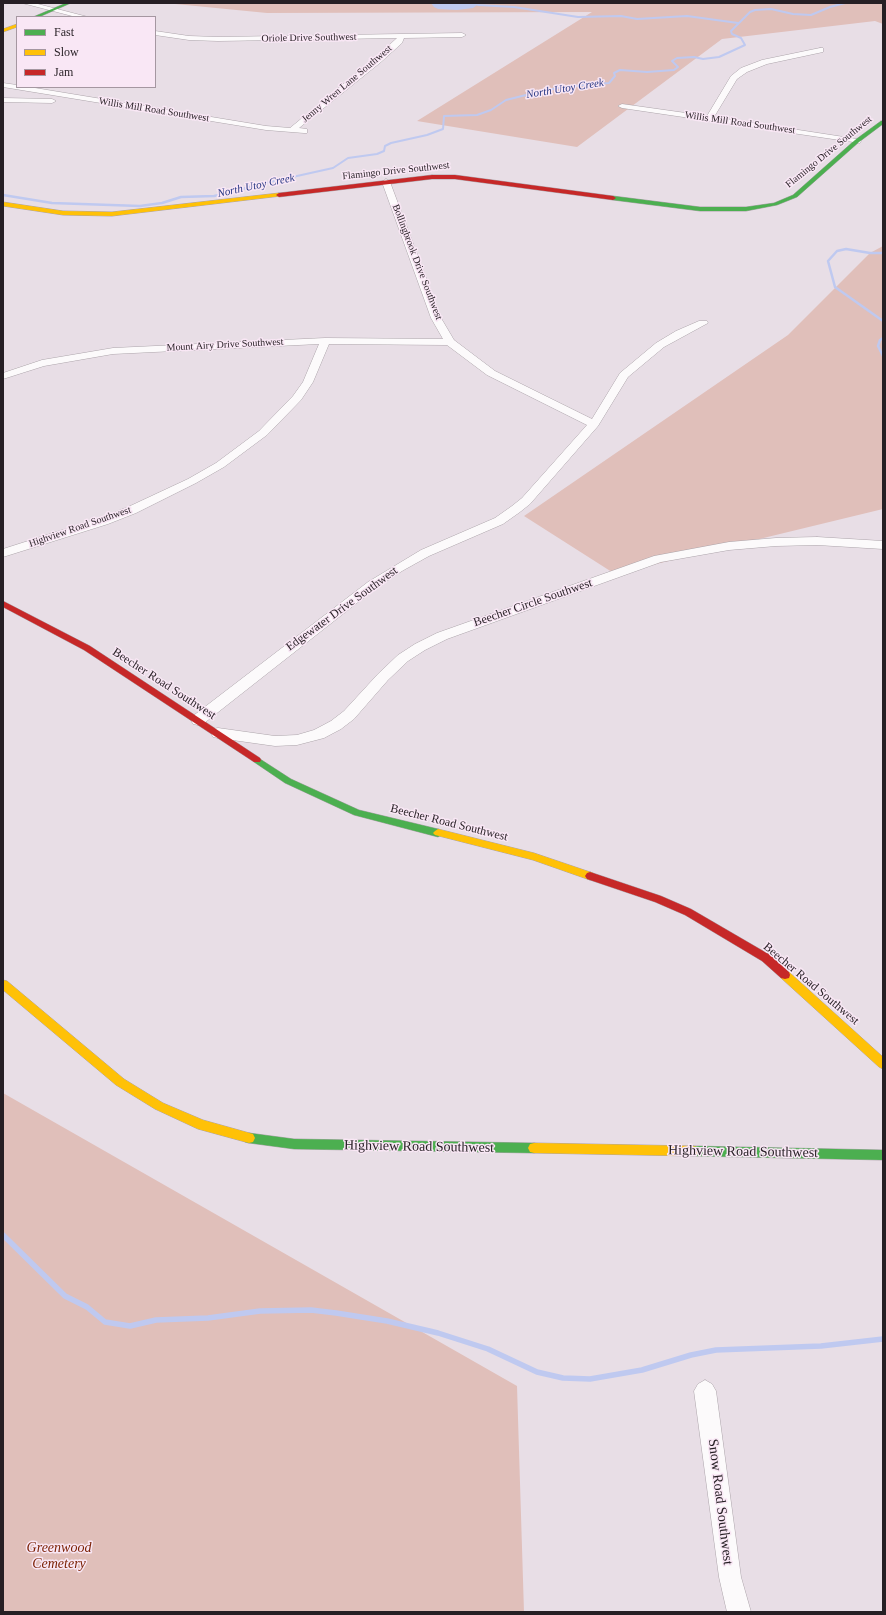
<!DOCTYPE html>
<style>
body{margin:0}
#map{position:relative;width:886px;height:1615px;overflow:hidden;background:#e8dee6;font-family:Georgia,serif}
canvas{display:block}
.frame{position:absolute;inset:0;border:4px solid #261f24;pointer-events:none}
.legend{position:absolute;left:16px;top:16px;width:140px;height:72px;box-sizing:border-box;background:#f9e7f5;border:1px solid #a597a1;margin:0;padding:5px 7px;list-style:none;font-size:12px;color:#261f24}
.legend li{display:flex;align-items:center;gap:8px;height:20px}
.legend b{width:20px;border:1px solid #a597a1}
</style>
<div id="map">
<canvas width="886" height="1615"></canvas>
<div class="frame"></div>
<ul class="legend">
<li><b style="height:5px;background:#4caf50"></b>Fast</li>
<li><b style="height:5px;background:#ffc107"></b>Slow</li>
<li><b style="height:5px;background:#c62828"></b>Jam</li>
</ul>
</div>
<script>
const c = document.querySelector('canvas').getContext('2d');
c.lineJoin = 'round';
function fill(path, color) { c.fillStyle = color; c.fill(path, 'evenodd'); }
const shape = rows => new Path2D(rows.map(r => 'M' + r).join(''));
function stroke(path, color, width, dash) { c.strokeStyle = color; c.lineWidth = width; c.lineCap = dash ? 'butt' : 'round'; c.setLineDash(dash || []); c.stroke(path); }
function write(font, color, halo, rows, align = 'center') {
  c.font = font + ' Georgia,serif'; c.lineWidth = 3; c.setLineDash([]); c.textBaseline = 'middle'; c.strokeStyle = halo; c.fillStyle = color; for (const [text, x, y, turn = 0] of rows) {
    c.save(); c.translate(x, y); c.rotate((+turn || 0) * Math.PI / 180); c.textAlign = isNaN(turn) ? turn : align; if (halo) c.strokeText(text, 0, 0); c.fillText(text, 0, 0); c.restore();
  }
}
const green = shape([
 [165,3,883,3,883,24,875,21,722,39,577,147,417,121,592,12,267,13],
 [883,246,883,509,615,574,524,516,788,335,870,253],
 [3,1093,517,1386,524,1612,3,1612]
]);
const water = shape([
 [431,3,480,3,473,8,457,10,438,9,434,7]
]);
const streamFar2 = shape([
 [478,5,514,7,578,17,621,16,637,19,687,16,738,23],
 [261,184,333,168,348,158,377,154,384,151,385,146,391,143,427,135,443,129,444,116,477,115,491,110,506,100,538,92,563,87,609,83,615,76,614,73,620,70,647,72,674,70,678,67,672,61,677,58,694,57,703,59,719,57,745,45,741,38,732,34,731,31,750,12,755,10,771,9,793,14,811,15,830,7,845,3]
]);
const streamFar1 = shape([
 [3,195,52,203,140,206,162,203,181,197,214,196,225,194,264,183],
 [883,253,870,253,846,249,837,251,828,261,835,287,883,321],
 [883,338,880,340,878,346,883,356]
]);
const stream = shape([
 [3,1235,65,1296,87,1307,105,1322,130,1326,156,1320,208,1318,260,1311,311,1310,336,1313,387,1321,438,1333,488,1349,537,1372,563,1378,590,1379,642,1370,691,1355,716,1350,821,1346,883,1339]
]);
const street = shape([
 [22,3,34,3,88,17,76,17,22,3],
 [155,31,189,36,218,37,462,33,466,35,462,37,404,38,402,43,381,62,299,128,307,129,307,133,304,133,266,130,3,87,3,83,17,85,17,87,29,87,266,126,290,128,375,58,397,38,218,41,189,40,155,35,155,31],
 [820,48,823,48,823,52,767,64,747,72,737,79,714,117,857,139,861,141,860,143,622,108,618,106,622,104,707,116,731,76,741,68,762,60,820,48],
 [3,98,52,99,56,101,52,103,3,102,3,98],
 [386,179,390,182,441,318,454,340,495,371,592,419,620,373,656,343,676,331,699,321,707,321,708,323,664,347,628,377,598,426,530,504,520,512,503,524,429,556,402,571,376,588,203,724,198,725,193,724,191,720,193,716,368,582,421,550,495,518,512,506,522,498,587,425,487,375,447,345,329,344,313,382,301,400,267,435,224,467,196,483,136,513,108,524,3,557,3,549,100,518,128,507,188,479,216,463,259,431,293,396,303,382,319,344,113,354,44,366,3,379,3,373,42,360,113,348,325,338,443,339,431,318,382,182,386,179],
 [817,537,883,541,883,549,817,545,776,546,729,550,661,562,447,639,425,650,408,661,388,680,354,719,341,729,324,738,297,745,275,746,218,738,213,737,211,733,213,729,218,728,275,736,297,735,314,730,331,721,344,711,378,674,398,655,415,644,437,633,654,556,729,542,776,538,817,537],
 [705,1380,712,1384,716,1391,741,1577,751,1612,727,1612,719,1577,694,1391,698,1384,705,1380]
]);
const fast = shape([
 [66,3,71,3,39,17,33,17,66,3],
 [881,121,883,121,883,124,859,142,797,197,777,205,746,211,700,211,613,200,610,198,613,196,700,207,746,207,774,203,793,195,855,140,881,121],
 [257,757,291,779,359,810,438,829,441,831,443,833,441,835,438,837,354,815,285,783,254,762,253,760,254,758,257,757],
 [249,1133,294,1139,534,1143,538,1144,540,1148,538,1152,534,1153,294,1149,249,1143,245,1142,243,1138,245,1134,249,1133],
 [693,1146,883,1150,883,1160,693,1156,689,1155,687,1151,689,1147,693,1146]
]);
const slow = shape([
 [17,24,17,27,3,32,3,29,17,24],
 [279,193,282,195,281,196,112,216,63,215,3,206,3,202,63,211,112,212,279,193],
 [438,829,534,853,593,873,595,876,593,879,590,880,533,860,435,835,433,833,435,831,438,829],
 [785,971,789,972,883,1057,883,1069,879,1067,781,978,780,975,781,972,785,971],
 [3,980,7,981,124,1079,163,1103,203,1120,253,1134,255,1138,253,1142,249,1143,198,1129,155,1109,116,1085,3,990,3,980],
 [534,1143,693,1146,697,1147,699,1151,697,1155,693,1156,534,1153,530,1152,528,1148,530,1144,534,1143]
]);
const jam = shape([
 [432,175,455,175,613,196,616,198,613,200,455,179,432,179,279,197,276,195,279,193,432,175],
 [3,601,90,646,260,758,261,760,260,762,254,762,84,650,3,607,3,601],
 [590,872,661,896,691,909,770,955,789,972,790,975,789,978,785,979,781,978,762,961,685,915,655,902,587,879,585,876,587,873,590,872]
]);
const farStreetnames = [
 ["Oriole Drive Southwest",309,38,-1],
 ["Jenny Wren Lane Southwest",347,84,-40],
 ["Willis Mill Road Southwest",154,110,9],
 ["Willis Mill Road Southwest",740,123,8],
 ["Flamingo Drive Southwest",829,152,-39],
 ["Flamingo Drive Southwest",396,171,-6],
 ["Bollingbrook Drive Southwest",417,262,69],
 ["Mount Airy Drive Southwest",225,345,-3],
 ["Highview Road Southwest",80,527,-19]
];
const farWaternames = [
 ["North Utoy Creek",565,89,-9],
 ["North Utoy Creek",256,186,-12]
];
const streetNames = [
 ["Beecher Circle Southwest",533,603,-19],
 ["Edgewater Drive Southwest",342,609,-36],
 ["Beecher Road Southwest",164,684,33],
 ["Beecher Road Southwest",449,823,14],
 ["Beecher Road Southwest",811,984,40]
];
const nearStreetnames = [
 ["Highview Road Southwest",419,1147,1],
 ["Highview Road Southwest",743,1152,1],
 ["Snow Road Southwest",720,1502,83]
];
const nearParknames = [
 ["Greenwood",59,1548],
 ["Cemetery",59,1564]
];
fill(green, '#e0bfba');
fill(water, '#bfc9f0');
stroke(streamFar2, '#bfc9f0', 2);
stroke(streamFar1, '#bfc9f0', 2.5);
stroke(stream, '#bfc9f0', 5.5);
stroke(street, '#aca4aa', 1);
stroke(fast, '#aca4aa', 1);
stroke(slow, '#aca4aa', 1);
stroke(jam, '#aca4aa', 1);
fill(street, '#fcfafb');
fill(fast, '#4caf50');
fill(slow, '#ffc107');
fill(jam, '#c62828');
write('10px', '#261f24', '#f9e7f5', farStreetnames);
write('italic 11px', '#283884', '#f9e7f5', farWaternames);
write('12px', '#261f24', '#f9e7f5', streetNames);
write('14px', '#261f24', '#f9e7f5', nearStreetnames);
write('italic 14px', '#7c2306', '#f9e7f5', nearParknames);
</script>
